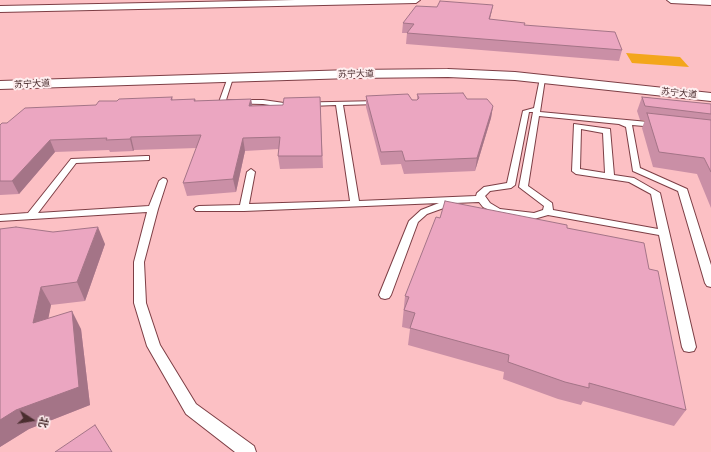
<!DOCTYPE html>
<meta charset="utf-8">
<style>
body{margin:0}
#map{position:relative;width:711px;height:452px;overflow:hidden;background:#fcc0c4;font-family:"Golos Text","Noto Sans SC",sans-serif}
canvas{display:block}
.north{position:absolute;left:12px;top:400px;width:40px;height:40px;-webkit-text-stroke:3px #feeeef;paint-order:stroke;rotate:102deg;font-size:11px;font-weight:700;line-height:16px;text-align:center;color:#4a2d2f}
.north::after{content:'';display:block;margin:auto;width:14px;height:18px;background:#4a2d2f;clip-path:polygon(50% 0,100% 100%,50% 72%,0 100%)}
</style>
<div id="map">
<canvas width="711" height="452"></canvas>
<div class="north">北</div>
</div>
<script>
const c = document.querySelector('canvas').getContext('2d');
c.lineJoin = 'round';
function fill(path, color) { c.fillStyle = color; c.fill(path, 'evenodd'); }
const shape = rows => new Path2D(rows.map(r => 'M' + r).join(''));
function stroke(path, color, width, dash) { c.strokeStyle = color; c.lineWidth = width; c.lineCap = dash ? 'butt' : 'round'; c.setLineDash(dash || []); c.stroke(path); }
function write(font, color, halo, rows, align = 'center') {
  c.font = font + ' "Golos Text","Noto Sans SC",sans-serif'; c.lineWidth = 4; c.setLineDash([]); c.textBaseline = 'middle'; c.strokeStyle = halo; c.fillStyle = color; for (const [text, x, y, turn = 0] of rows) {
    c.save(); c.translate(x, y); c.rotate((+turn || 0) * Math.PI / 180); c.textAlign = isNaN(turn) ? turn : align; if (halo) c.strokeText(text, 0, 0); c.fillText(text, 0, 0); c.restore();
  }
}
const green = shape([
 [626,53,680,57,689,67,632,63]
]);
const lane = shape([
 [228,77,233,78,226,100,263,100,284,103,380,101,381,102,378,104,343,105,359,201,476,196,477,193,484,187,507,183,523,111,534,108,540,78,545,79,540,112,659,123,660,125,656,127,632,125,640,168,687,189,711,265,711,287,707,286,705,283,678,191,633,171,626,127,619,124,539,116,528,186,552,203,553,210,658,229,651,194,629,182,576,174,572,171,574,124,610,129,614,175,634,178,660,193,696,347,694,351,689,352,684,351,682,347,659,235,548,215,534,219,497,214,483,207,479,202,454,203,452,205,427,214,418,222,391,295,389,298,385,299,381,298,379,295,409,221,421,210,439,203,244,211,196,211,194,209,196,207,199,206,240,205,247,172,251,169,255,172,249,204,350,201,336,105,284,107,263,104,220,103,219,102,228,77],
 [529,112,533,112,519,187,544,206,543,210,534,213,500,209,490,203,485,196,490,191,511,188,515,185,529,112],
 [581,129,603,133,605,173,580,169,581,129],
 [146,156,149,156,149,160,76,163,38,213,149,206,159,181,163,178,166,179,167,181,158,209,144,262,146,303,160,345,196,404,254,446,256,452,235,452,186,414,147,346,134,303,134,262,147,212,0,221,0,215,28,213,71,159,146,156]
]);
const secondary = shape([
 [448,69,515,72,711,93,711,101,515,80,448,77,351,78,0,89,0,81,351,70,448,69]
]);
const highway = shape([
 [295,0,420,0,416,3,0,12,0,6,295,0],
 [667,0,711,0,711,5,671,3,667,0]
]);
const wall = shape([
 [493,5,490,19,524,25,622,50,619,61,406,44,407,33,402,33,403,23,437,7],
 [417,94,467,99,493,106,491,118,475,171,404,174,401,164,381,165,366,107,366,96,417,100],
 [172,97,173,100,195,99,196,101,251,99,252,106,283,105,320,97,323,168,280,169,278,156,279,149,245,151,236,192,187,196,183,183,197,148,134,150,133,151,110,152,109,150,55,152,19,194,0,195,0,125,7,123,117,101],
 [642,97,711,104,711,208,697,174,653,167,642,128,645,120,640,120,637,111],
 [440,218,567,228,649,269,686,410,674,426,583,401,581,405,558,399,503,379,504,372,408,345,410,329,402,327,405,296],
 [0,229,53,232,105,244,85,301,51,305,48,318,81,329,90,405,29,429,0,447]
]);
const shadedWall = shape([
 [493,5,491,14,487,29,489,19],
 [251,99,253,110,249,106],
 [493,106,491,118,475,171,477,158],
 [131,137,134,150,133,151,130,139],
 [243,138,245,151,236,192,233,179],
 [50,140,55,152,19,194,12,181],
 [98,227,105,244,85,301,77,282],
 [41,287,51,305,44,341,33,323],
 [72,311,81,329,90,405,29,429,0,447,0,420]
]);
const building = shape([
 [440,1,493,5,489,19,525,23,524,25,615,32,622,50,407,33,414,24,403,23,416,6,437,7,440,1],
 [463,93,467,99,487,99,493,106,477,158,405,161,402,151,381,152,366,96,408,94,412,100,417,100,419,98,417,94,463,93],
 [172,97,171,100,195,99,194,101,251,99,249,106,283,105,284,98,320,97,322,156,278,156,280,137,243,138,233,179,183,183,201,135,131,137,130,139,106,140,107,138,50,140,12,181,0,181,0,125,2,123,7,123,25,108,96,105,99,101,117,101,119,99,172,97],
 [642,97,711,104,711,114,645,106,642,97],
 [647,113,711,120,711,172,704,158,659,152,647,113],
 [445,201,567,225,567,228,644,243,649,269,658,271,686,410,589,383,589,388,565,382,508,362,509,355,410,328,415,313,404,310,409,297,405,296,436,217,440,218,445,201],
 [16,227,53,232,98,227,77,282,41,287,33,323,72,311,79,387,16,410,0,420,0,229,16,227],
 [95,425,112,452,55,452,95,425]
]);
const farStreetnames = [
 ["苏宁大道",356,74,-1],
 ["苏宁大道",32,84,-3],
 ["苏宁大道",679,93,6]
];
fill(green, '#f3a61c');
stroke(lane, '#7d3e45', 2);
stroke(secondary, '#7d3e45', 2);
stroke(highway, '#7d3e45', 2);
fill(lane, '#fff');
fill(secondary, '#fff');
fill(highway, '#fff');
fill(wall, '#ca8fa6');
fill(shadedWall, '#a47487');
fill(building, '#eba6c1');
stroke(building, '#a47487', 1);
write('9px', '#4a2d2f', '#feeeef', farStreetnames);
</script>
